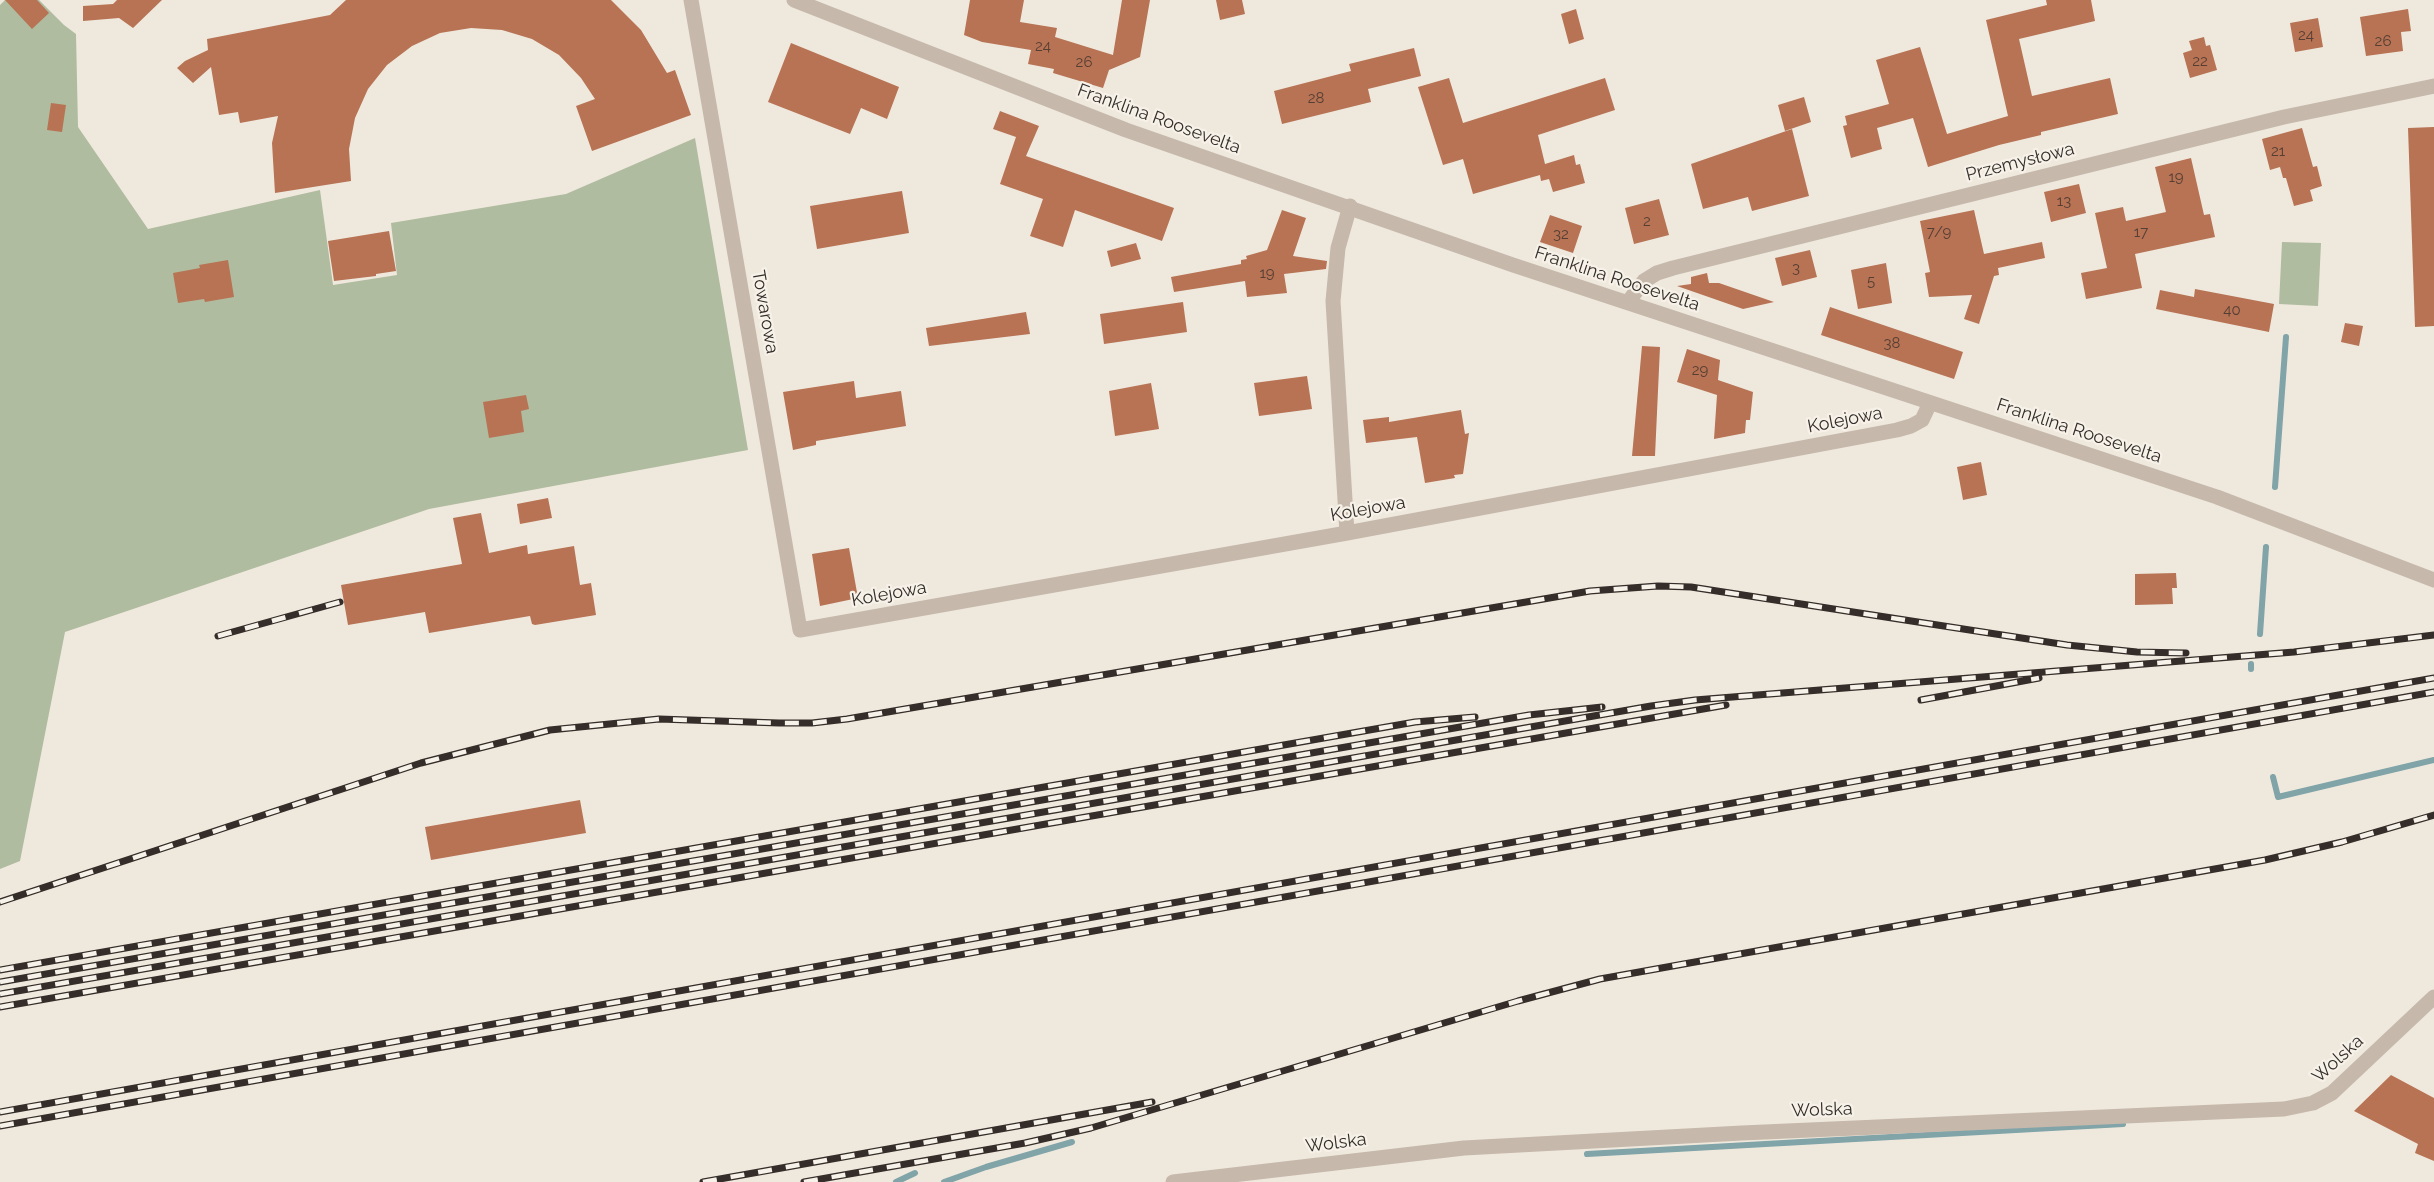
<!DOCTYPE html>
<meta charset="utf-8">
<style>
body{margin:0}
canvas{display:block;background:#efe8dd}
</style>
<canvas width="2434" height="1182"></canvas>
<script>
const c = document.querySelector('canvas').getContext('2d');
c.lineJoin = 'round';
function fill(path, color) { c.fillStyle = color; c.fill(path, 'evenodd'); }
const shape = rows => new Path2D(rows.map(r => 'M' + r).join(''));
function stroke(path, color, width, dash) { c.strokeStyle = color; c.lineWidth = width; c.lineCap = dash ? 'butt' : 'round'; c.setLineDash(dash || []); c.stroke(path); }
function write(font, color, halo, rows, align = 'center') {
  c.font = font + ' Raleway,sans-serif'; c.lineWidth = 4.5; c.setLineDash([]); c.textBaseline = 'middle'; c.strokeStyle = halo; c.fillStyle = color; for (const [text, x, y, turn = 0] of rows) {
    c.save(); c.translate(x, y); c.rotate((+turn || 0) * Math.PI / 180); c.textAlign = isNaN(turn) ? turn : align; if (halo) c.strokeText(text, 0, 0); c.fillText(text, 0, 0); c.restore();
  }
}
const green = shape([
 [5,0,39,0,64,25,76,34,78,127,148,229,320,190,333,285,397,275,391,223,566,194,695,138,748,450,429,509,65,632,20,861,0,869,0,5],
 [2282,242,2321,243,2318,306,2279,304]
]);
const stream = shape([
 [2275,487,2286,337],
 [2260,634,2266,547],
 [2251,664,2251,669],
 [2273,777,2278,797,2434,760],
 [1587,1154,2123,1124],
 [896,1182,915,1173],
 [944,1182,986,1167,1072,1142]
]);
const building = shape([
 [5,0,37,0,49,13,32,29],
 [117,0,162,0,133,28,119,18,83,21,83,6,113,4],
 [346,0,611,0,641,30,667,73,675,70,691,115,592,151,576,106,595,99,581,78,559,55,532,39,502,30,471,28,440,33,412,46,387,65,368,89,355,118,349,149,351,181,275,193,272,143,278,116,240,123,238,112,219,115,211,67,193,83,177,68,185,61,208,50,207,39,330,15],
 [970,0,1024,0,1020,22,1057,28,1055,37,1113,55,1122,0,1150,0,1140,57,1109,70,1103,88,1053,73,1054,69,1028,64,1031,50,982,42,964,35],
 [1216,0,1242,0,1245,14,1220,20],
 [2046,0,2091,0,2095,21,2019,39,2032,96,2110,78,2118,114,2041,132,2041,135,1999,145,1928,167,1913,118,1877,128,1882,149,1851,158,1843,126,1847,125,1845,116,1889,104,1876,60,1920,47,1947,134,2008,116,1986,20,2047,5],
 [1576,9,1584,39,1569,44,1561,14],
 [2408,9,2411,31,2401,32,2403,51,2366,56,2360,17],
 [2318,18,2323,47,2295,52,2290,23],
 [2204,37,2206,46,2210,45,2217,70,2190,78,2183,53,2192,50,2189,41],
 [791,43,899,87,887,119,861,108,850,134,768,102],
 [1414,48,1421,76,1368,89,1371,102,1282,124,1274,91,1351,71,1349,64],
 [1449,78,1463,123,1605,78,1615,110,1538,135,1545,164,1574,155,1576,165,1580,164,1585,183,1553,192,1549,179,1541,181,1540,175,1473,194,1463,159,1443,165,1418,87],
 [1804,97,1811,122,1785,131,1778,105],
 [51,103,66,105,62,132,47,130],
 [1000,111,1039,126,1026,156,1174,208,1162,241,1075,210,1063,247,1030,236,1043,199,1000,184,1016,137,993,129],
 [2434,127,2434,326,2415,327,2408,128],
 [2302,128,2313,167,2317,166,2322,186,2310,190,2313,201,2294,206,2286,178,2283,178,2280,167,2270,170,2262,139],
 [1792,129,1809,196,1752,211,1748,197,1703,209,1691,164],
 [2191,158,2204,215,2210,214,2215,237,2135,254,2142,288,2086,299,2081,273,2107,268,2095,213,2123,207,2126,221,2166,212,2155,167],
 [2079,184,2086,213,2051,222,2044,192],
 [902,191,909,233,817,249,810,206],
 [1659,199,1669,235,1634,244,1625,208],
 [1282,210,1306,218,1293,256,1327,261,1326,269,1284,274,1287,293,1247,297,1245,281,1174,292,1171,277,1241,264,1241,260,1247,259,1246,256,1267,250],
 [1974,210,1984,254,2042,242,2045,258,1998,268,1999,275,1994,276,1979,324,1964,319,1972,295,1929,297,1925,273,1930,272,1920,221],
 [1550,215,1582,226,1573,253,1540,242],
 [389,231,396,271,376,274,376,276,334,281,328,241],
 [1136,243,1141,259,1111,267,1107,251],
 [1810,250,1817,277,1782,286,1775,258],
 [228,260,234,297,205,302,204,299,178,303,173,273,200,268,199,265],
 [1886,263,1892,303,1858,309,1851,270],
 [1707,273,1709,283,1719,283,1774,302,1743,309,1677,286,1691,284,1691,277],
 [2195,289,2274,304,2269,332,2156,309,2160,290,2194,297],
 [1183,302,1187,332,1104,344,1100,314],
 [1830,307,1963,352,1954,379,1821,335],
 [1026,312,1030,334,929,346,926,328],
 [2345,323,2363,326,2359,346,2341,342],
 [1642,346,1660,347,1655,456,1632,456],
 [1687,349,1720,360,1718,380,1753,392,1750,420,1746,420,1745,433,1714,439,1717,395,1677,382],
 [1307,376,1312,409,1259,416,1254,383],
 [854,381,856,398,901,391,906,426,816,441,816,445,793,450,783,392],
 [1151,383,1159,429,1115,436,1109,391],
 [526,395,529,409,521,411,524,432,489,438,483,402],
 [1461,410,1465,434,1469,433,1463,474,1454,475,1455,478,1425,483,1417,437,1366,443,1363,420,1389,417,1389,422],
 [1981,462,1987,495,1963,500,1957,467],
 [548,498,552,518,520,524,517,504],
 [481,513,489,553,527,545,528,554,574,546,580,585,591,583,596,615,535,625,532,624,530,616,429,633,425,612,348,625,341,585,462,564,453,518],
 [849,548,858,598,820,606,812,554],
 [2176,573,2177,588,2172,588,2173,604,2135,605,2135,574],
 [580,800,586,833,431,860,425,827],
 [2391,1075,2434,1098,2434,1161,2415,1153,2418,1144,2354,1111]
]);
const minor = shape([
 [691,0,800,630,1347,533,1897,430,1911,426,1922,420,1930,403],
 [1628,302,1644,281,1657,273,1673,268,2284,117,2434,86],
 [1347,533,1333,301,1338,248,1350,206],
 [1173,1182,1464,1148,1742,1133,2284,1109,2313,1103,2332,1093,2434,997]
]);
const tertiary = shape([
 [794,0,1126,130,1513,265,2217,497,2434,580]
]);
const rail = shape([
 [218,636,340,602],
 [1921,700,2039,678],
 [0,902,421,763,550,730,659,719,779,723,812,723,847,719,1590,591,1658,586,1691,587,2067,645,2137,652,2186,653],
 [0,970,1415,722,1475,717],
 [0,982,1529,715,1602,707],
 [0,994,1651,706,1695,700,2294,652,2434,635],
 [0,1007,1726,705],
 [0,1112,2434,678],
 [0,1126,2434,692],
 [703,1182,1152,1102],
 [804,1182,1025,1143,1091,1128,1518,1001,1600,979,2265,860,2342,842,2434,815]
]);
const numberNames = [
 ["24",2306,35],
 ["26",2383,41],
 ["24",1043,46],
 ["22",2200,61],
 ["26",1084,62],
 ["28",1316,98],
 ["21",2278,151],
 ["19",2176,177],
 ["13",2064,201],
 ["2",1647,221],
 ["7/9",1939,232],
 ["17",2141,232],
 ["32",1561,234],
 ["3",1796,268],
 ["19",1267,273],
 ["5",1871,281],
 ["40",2232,310],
 ["38",1892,343],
 ["29",1700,370]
];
const streetNames = [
 ["Franklina Roosevelta",1159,119,20],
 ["Przemysłowa",2020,162,-14],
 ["Franklina Roosevelta",1617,279,18],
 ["Towarowa",765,312,80],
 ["Kolejowa",1845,420,-11],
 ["Franklina Roosevelta",2079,431,18],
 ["Kolejowa",1368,509,-10],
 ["Kolejowa",889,594,-10],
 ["Wolska",2338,1059,-42],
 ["Wolska",1822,1110,-2],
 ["Wolska",1336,1143,-7]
];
fill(green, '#b0bc9f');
stroke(stream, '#80a4a8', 6);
fill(building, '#b77354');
stroke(minor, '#c6b9ab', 15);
stroke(tertiary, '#c6b9ab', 15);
stroke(rail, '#342d29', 7);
stroke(rail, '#f7f2e9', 4.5, [14]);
write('15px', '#553e34', null, numberNames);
write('18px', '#342d29', '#f7f2e9', streetNames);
</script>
